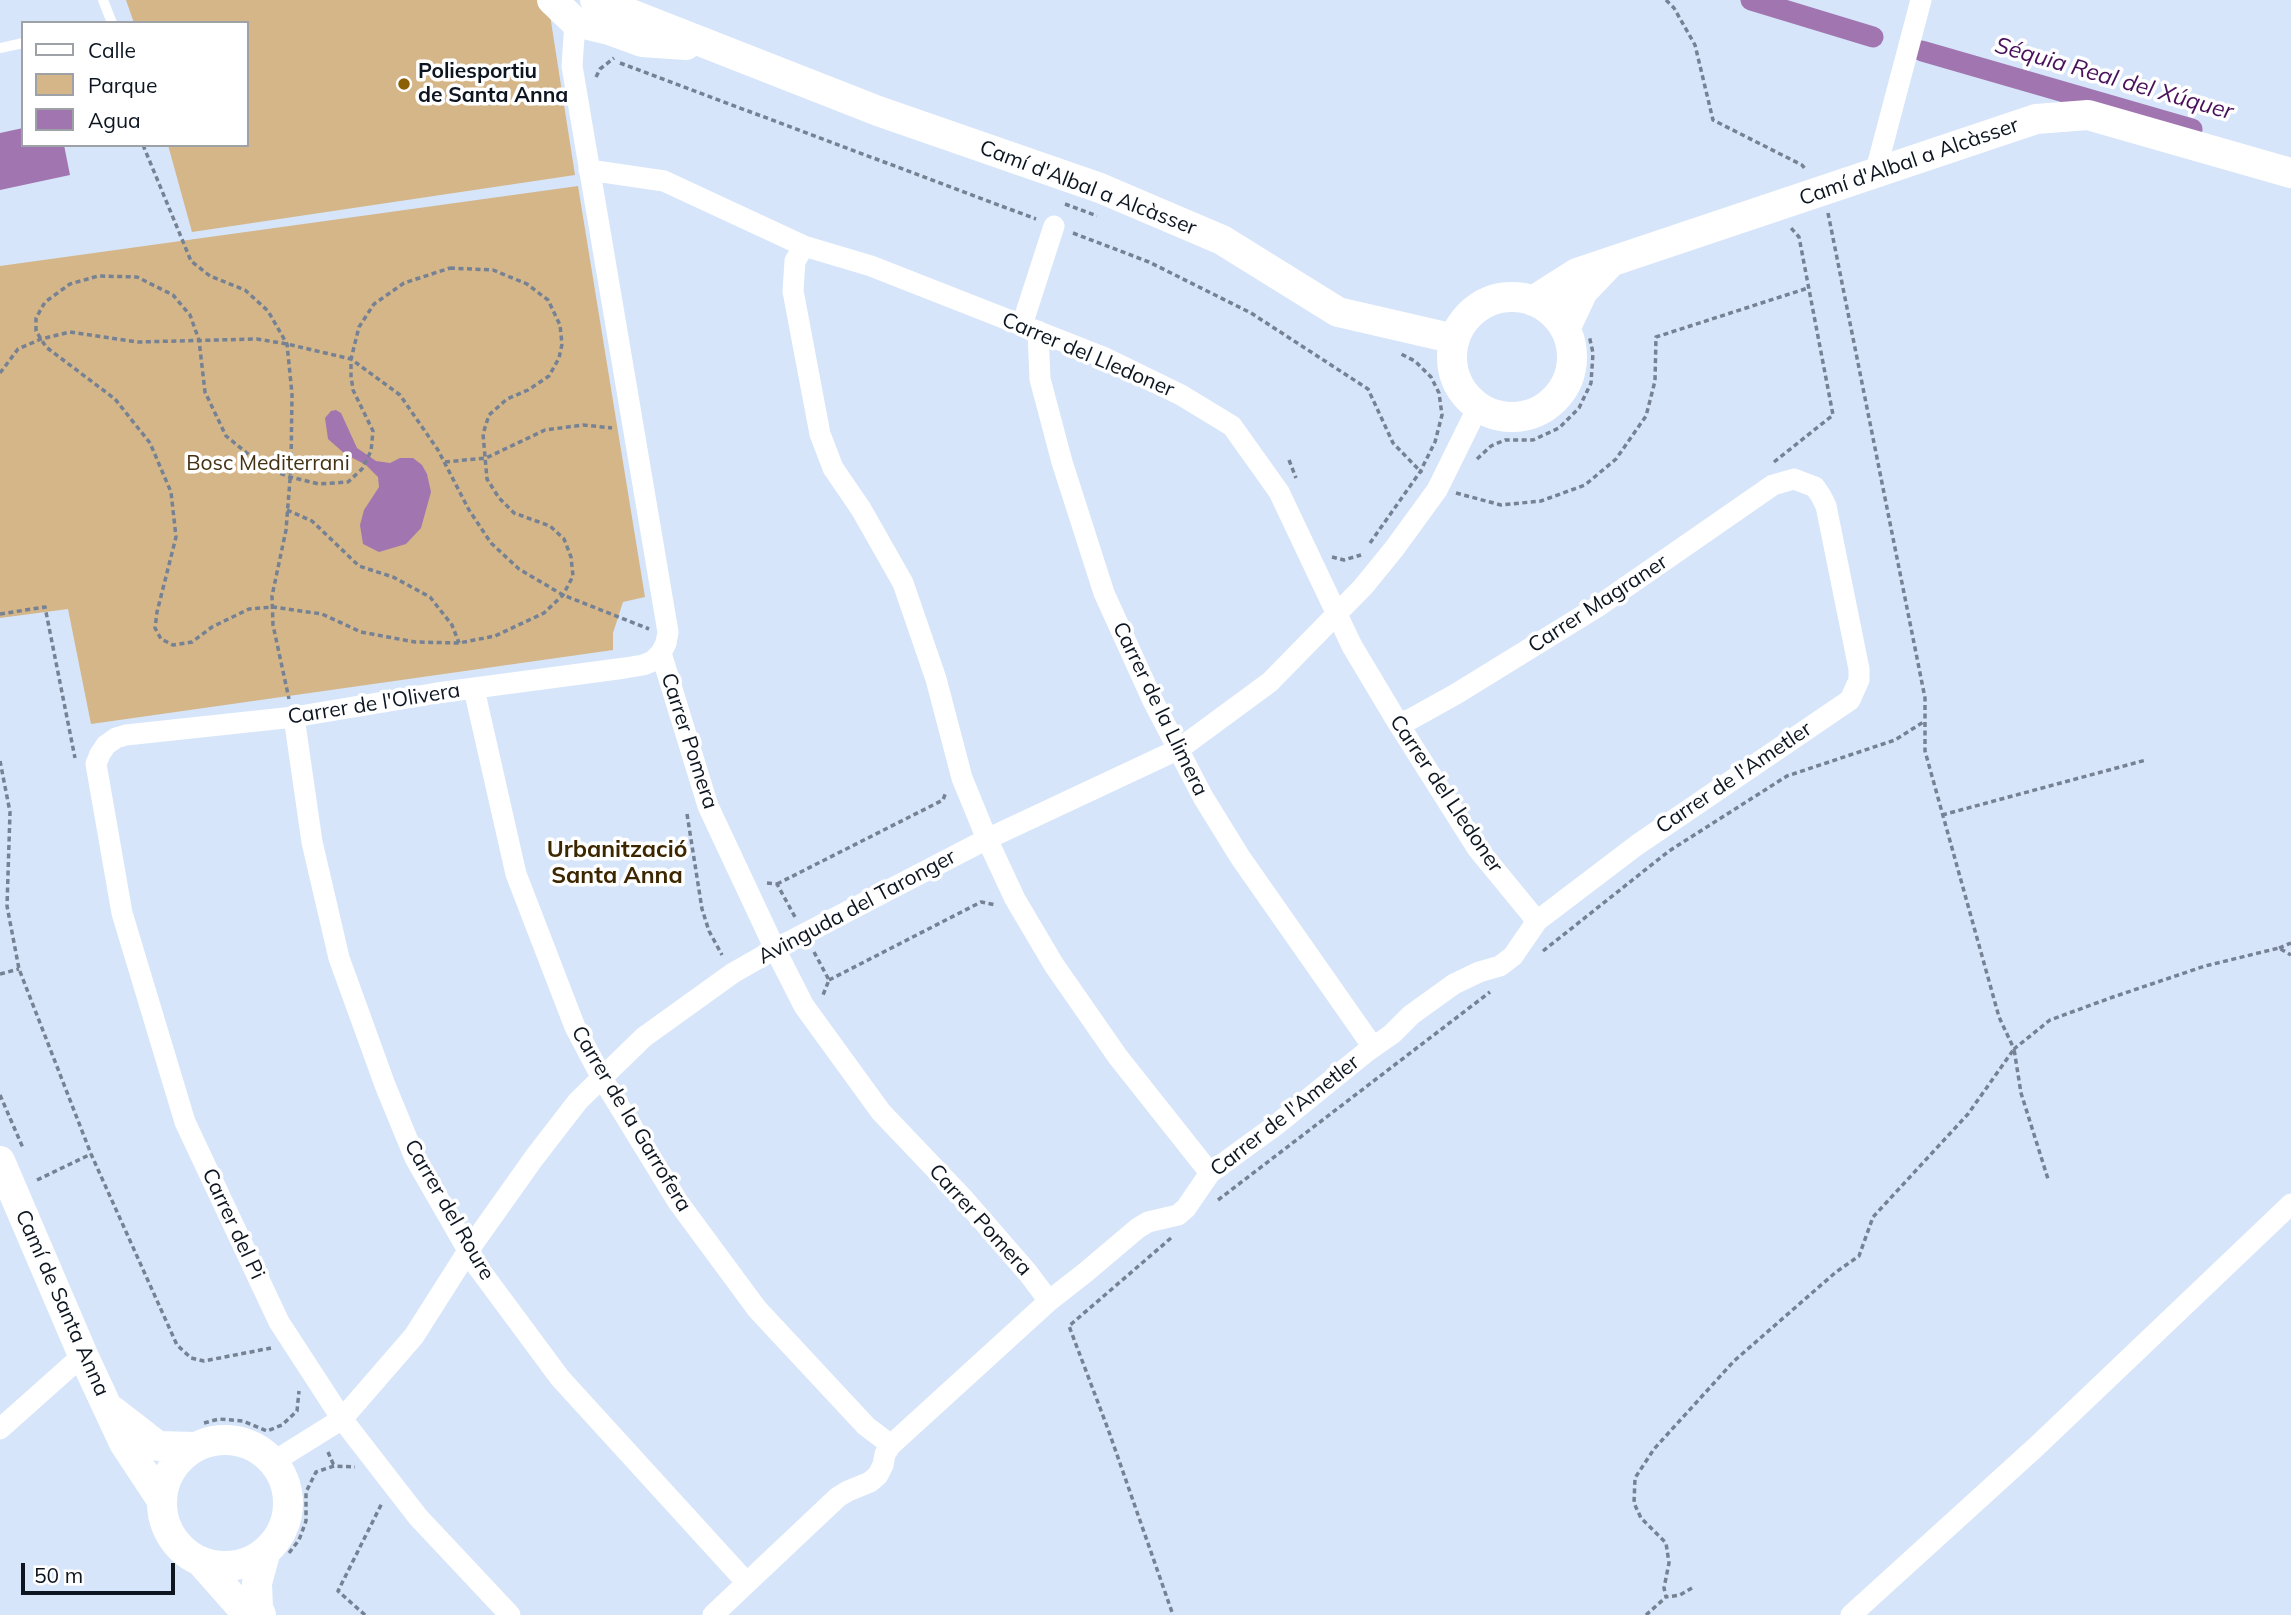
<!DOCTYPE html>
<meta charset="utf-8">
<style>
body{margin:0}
#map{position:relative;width:2291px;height:1615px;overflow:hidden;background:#d6e5fa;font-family:Mulish,sans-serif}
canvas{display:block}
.legend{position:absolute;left:21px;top:21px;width:228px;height:126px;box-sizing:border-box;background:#fff;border:2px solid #9ea1a6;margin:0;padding:9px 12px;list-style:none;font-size:21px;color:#0c1520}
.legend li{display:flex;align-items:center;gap:14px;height:35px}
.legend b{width:35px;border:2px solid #9ea1a6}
.scale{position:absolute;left:21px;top:1563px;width:154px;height:32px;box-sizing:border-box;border:4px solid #0c1520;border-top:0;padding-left:9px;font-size:21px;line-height:24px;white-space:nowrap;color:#0c1520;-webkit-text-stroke:5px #fff;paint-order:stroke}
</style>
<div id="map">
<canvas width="2291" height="1615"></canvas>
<ul class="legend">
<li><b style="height:9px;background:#fff"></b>Calle</li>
<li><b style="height:19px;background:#d4b689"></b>Parque</li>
<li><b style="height:19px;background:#a176b0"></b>Agua</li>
</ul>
<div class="scale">50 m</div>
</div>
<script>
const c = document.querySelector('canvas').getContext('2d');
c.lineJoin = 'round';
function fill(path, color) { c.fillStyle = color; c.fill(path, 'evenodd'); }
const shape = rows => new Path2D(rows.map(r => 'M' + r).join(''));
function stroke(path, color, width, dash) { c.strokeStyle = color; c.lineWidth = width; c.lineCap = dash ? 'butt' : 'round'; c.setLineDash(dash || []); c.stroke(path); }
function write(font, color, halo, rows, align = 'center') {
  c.font = font + ' Mulish,sans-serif'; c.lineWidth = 7; c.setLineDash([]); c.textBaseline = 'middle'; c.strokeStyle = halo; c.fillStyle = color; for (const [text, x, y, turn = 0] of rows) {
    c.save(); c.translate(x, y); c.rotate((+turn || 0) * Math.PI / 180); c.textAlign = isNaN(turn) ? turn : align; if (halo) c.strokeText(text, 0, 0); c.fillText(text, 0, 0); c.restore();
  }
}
const green = shape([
 [126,0,537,0,550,15,575,175,192,232,168,145,247,145,247,23,134,23],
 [578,186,645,597,623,602,613,633,613,650,91,724,68,609,0,618,0,266]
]);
const water = shape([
 [23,128,23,145,64,145,70,175,0,190,0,133],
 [336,410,341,413,357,448,376,461,390,463,400,458,413,458,422,465,427,474,431,492,421,528,406,544,379,552,363,544,360,525,364,510,379,487,378,477,366,465,345,454,328,439,325,418,331,411]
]);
const canal = shape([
 [1751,0,1873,37],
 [1922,51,2192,129]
]);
const path = shape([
 [1666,0,1674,8,1695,45,1713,120,1802,165,1806,170],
 [620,63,1036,219],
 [596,77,600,69,614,58],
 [143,145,191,261,210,276,245,290,268,311,287,344,292,394,291,467,286,530,272,596,273,625,289,699],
 [1065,204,1097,216],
 [1828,213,1925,698,1925,751,1999,1017,2014,1049,2050,1020,2113,997,2205,966,2279,948,2291,955],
 [1073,233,1149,262,1251,313,1368,389,1393,443,1422,473],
 [450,268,493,270,527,284,548,300,560,325,562,344,559,358,549,376,528,390,507,399,489,415,483,434,487,479,499,498,514,513,550,526,564,539,571,557,573,576,563,595,544,613,495,636,459,643,415,642,361,632,322,614,273,607,249,609,212,627,192,642,173,645,161,639,155,628,157,612,176,537,171,492,150,443,115,399,46,347,36,331,36,318,45,302,70,284,98,276,137,277,173,295,190,315,199,340,205,392,226,436,264,467,290,477,319,484,348,482,362,469,371,451,373,431,353,390,351,376,351,359,359,327,374,304,404,283,450,268],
 [0,373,18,349,41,339,70,332,138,342,257,339,287,344,351,359,400,395,438,450,469,510,491,543,519,569,563,595,649,629],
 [1477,459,1491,446,1505,440,1533,440,1559,428,1579,408,1591,383,1593,353,1589,335],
 [1289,460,1296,478],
 [445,462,486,458,545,430,583,425,612,428],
 [1774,462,1833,415,1799,237,1791,228],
 [1456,493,1501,505,1541,501,1585,485,1616,459,1646,416,1655,381,1656,337,1808,288],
 [287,510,312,521,359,566,393,577,430,597,452,625,459,643],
 [1370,543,1420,472,1435,442,1442,415,1439,393,1431,377,1415,361,1401,354],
 [1332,557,1344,560,1361,555],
 [0,614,45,607,75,758],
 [0,761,10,812,7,906,19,969,91,1154,177,1345,191,1358,204,1361,271,1348],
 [687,814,702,909,709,931,722,955],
 [1942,815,2146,760],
 [767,883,777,884,795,917],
 [777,884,943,800,946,792],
 [2279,948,2291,943],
 [1543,951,1669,851,1787,776,1895,740,1925,721],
 [814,952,829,980,823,995],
 [0,974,19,969],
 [829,980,981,902,996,905],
 [0,1095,23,1148],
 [37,1180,91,1154],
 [1218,1200,1490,992],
 [1171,1238,1069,1326,1108,1429,1173,1615],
 [204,1423,219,1419,243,1421,267,1431,282,1425,297,1411,299,1391],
 [328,1452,334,1466],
 [289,1553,299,1540,306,1521,306,1492,316,1472,334,1466,355,1467],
 [1692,1588,1680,1595,1666,1597,1664,1588,1669,1563,1666,1543,1641,1518,1634,1503,1635,1478,1654,1449,1734,1361,1836,1272,1859,1256,1873,1217,1968,1114,2014,1049,2021,1093,2048,1179],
 [365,1615,338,1591,382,1503],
 [1646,1615,1665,1598]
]);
const lane = shape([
 [103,0,112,23],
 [0,48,23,43]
]);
const street = shape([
 [589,170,664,181,804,246,871,266,1103,357,1181,395,1232,426,1279,492,1352,646,1398,723,1477,848,1537,921],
 [1875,174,1921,0],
 [804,246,795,261,793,291,820,434,833,468,861,509,903,583,936,679,962,778,987,839,1015,899,1054,965,1118,1057,1210,1173],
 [1022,325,1054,226],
 [1038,331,1040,379,1062,462,1104,593,1153,701,1203,797,1240,857,1373,1047],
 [661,653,708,806,775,949,804,1006,881,1112,962,1197,1028,1273,1049,1301],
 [474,689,516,874,575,1027,602,1078,678,1202,757,1309,866,1426,891,1445],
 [294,717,312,842,339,958,385,1085,415,1158,477,1266,560,1378,747,1583],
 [0,1429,83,1355],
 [273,1462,342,1419,414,1336,468,1251,534,1158,578,1101,644,1037,733,973,775,949,987,839,1179,749,1270,682,1363,587,1394,549,1437,490,1478,407],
 [510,1615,418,1517,342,1419,279,1322,185,1122,122,913,96,764,100,754,106,745,116,738,126,735,294,717,437,693,625,668,643,665,653,661,661,653,666,643,668,632,572,66,575,22,587,17],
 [713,1615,838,1497,848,1491,870,1482,878,1475,883,1465,885,1454,891,1445,1049,1301,1086,1272,1138,1228,1148,1222,1178,1215,1186,1208,1210,1173,1276,1125,1365,1053,1392,1034,1411,1015,1454,984,1479,972,1500,966,1513,956,1537,921,1637,845,1850,700,1859,680,1859,669,1826,506,1821,496,1815,487,1794,479,1773,485,1597,607,1456,694,1411,719,1398,723],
 [1851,1615,2037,1446,2291,1204]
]);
const secondary = shape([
 [552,0,575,22,609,30,642,42,686,45],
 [595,0,878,111,1100,188,1222,240,1338,312,1455,339],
 '1452 357a60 60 0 1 1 120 0a60 60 0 1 1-120 0Z',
 [1533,301,1577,273,2036,119,2088,115,2291,173],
 [1565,329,1583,291,1608,265],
 [0,1161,83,1355,124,1443,161,1499],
 [113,1411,158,1446,195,1447],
 '162 1503a63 63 0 1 1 126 0a63 63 0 1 1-126 0Z',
 [203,1564,248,1615],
 [261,1615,258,1608,257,1583,265,1554]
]);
const markers = [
 [404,84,7,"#8b5f03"]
];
const poiNames = [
 ["Poliesportiu",418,72],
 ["de Santa Anna",418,96]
];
const streetNames = [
 ["Camí d'Albal a Alcàsser",1909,162,-19],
 ["Camí d'Albal a Alcàsser",1088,188,21],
 ["Carrer del Lledoner",1088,355,23],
 ["Carrer Magraner",1598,604,-33],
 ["Carrer de l'Olivera",374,704,-9],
 ["Carrer de la Llimera",1160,709,64],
 ["Carrer Pomera",689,741,72],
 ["Carrer de l'Ametler",1734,778,-34],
 ["Carrer del Lledoner",1446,794,56],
 ["Avinguda del Taronger",857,907,-28],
 ["Carrer de l'Ametler",1285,1116,-38],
 ["Carrer de la Garrofera",631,1119,59],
 ["Carrer del Roure",449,1210,60],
 ["Carrer Pomera",980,1220,48],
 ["Carrer del Pi",233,1224,65],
 ["Camí de Santa Anna",62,1303,66]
];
const parkNames = [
 ["Bosc Mediterrani",268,464]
];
const waterNames = [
 ["Séquia Real del Xúquer",2114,79,16]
];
const neighbourhoodNames = [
 ["Urbanització",617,850],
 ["Santa Anna",617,876]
];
fill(green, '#d4b689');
fill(water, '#a176b0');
stroke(canal, '#a176b0', 21);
stroke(path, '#768293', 3.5, [5, 3.5]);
stroke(lane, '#fff', 10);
stroke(street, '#fff', 21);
stroke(secondary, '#fff', 30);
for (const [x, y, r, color] of markers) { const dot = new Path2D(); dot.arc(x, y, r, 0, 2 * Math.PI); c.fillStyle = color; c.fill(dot); stroke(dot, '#fff', 2.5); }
write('bold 21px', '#0c1520', '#fff', poiNames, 'left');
write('21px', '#0c1520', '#fff', streetNames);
write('21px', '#443114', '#fff', parkNames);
write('italic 23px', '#49115a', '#fff', waterNames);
write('bold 23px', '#3d2701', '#fff', neighbourhoodNames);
</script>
